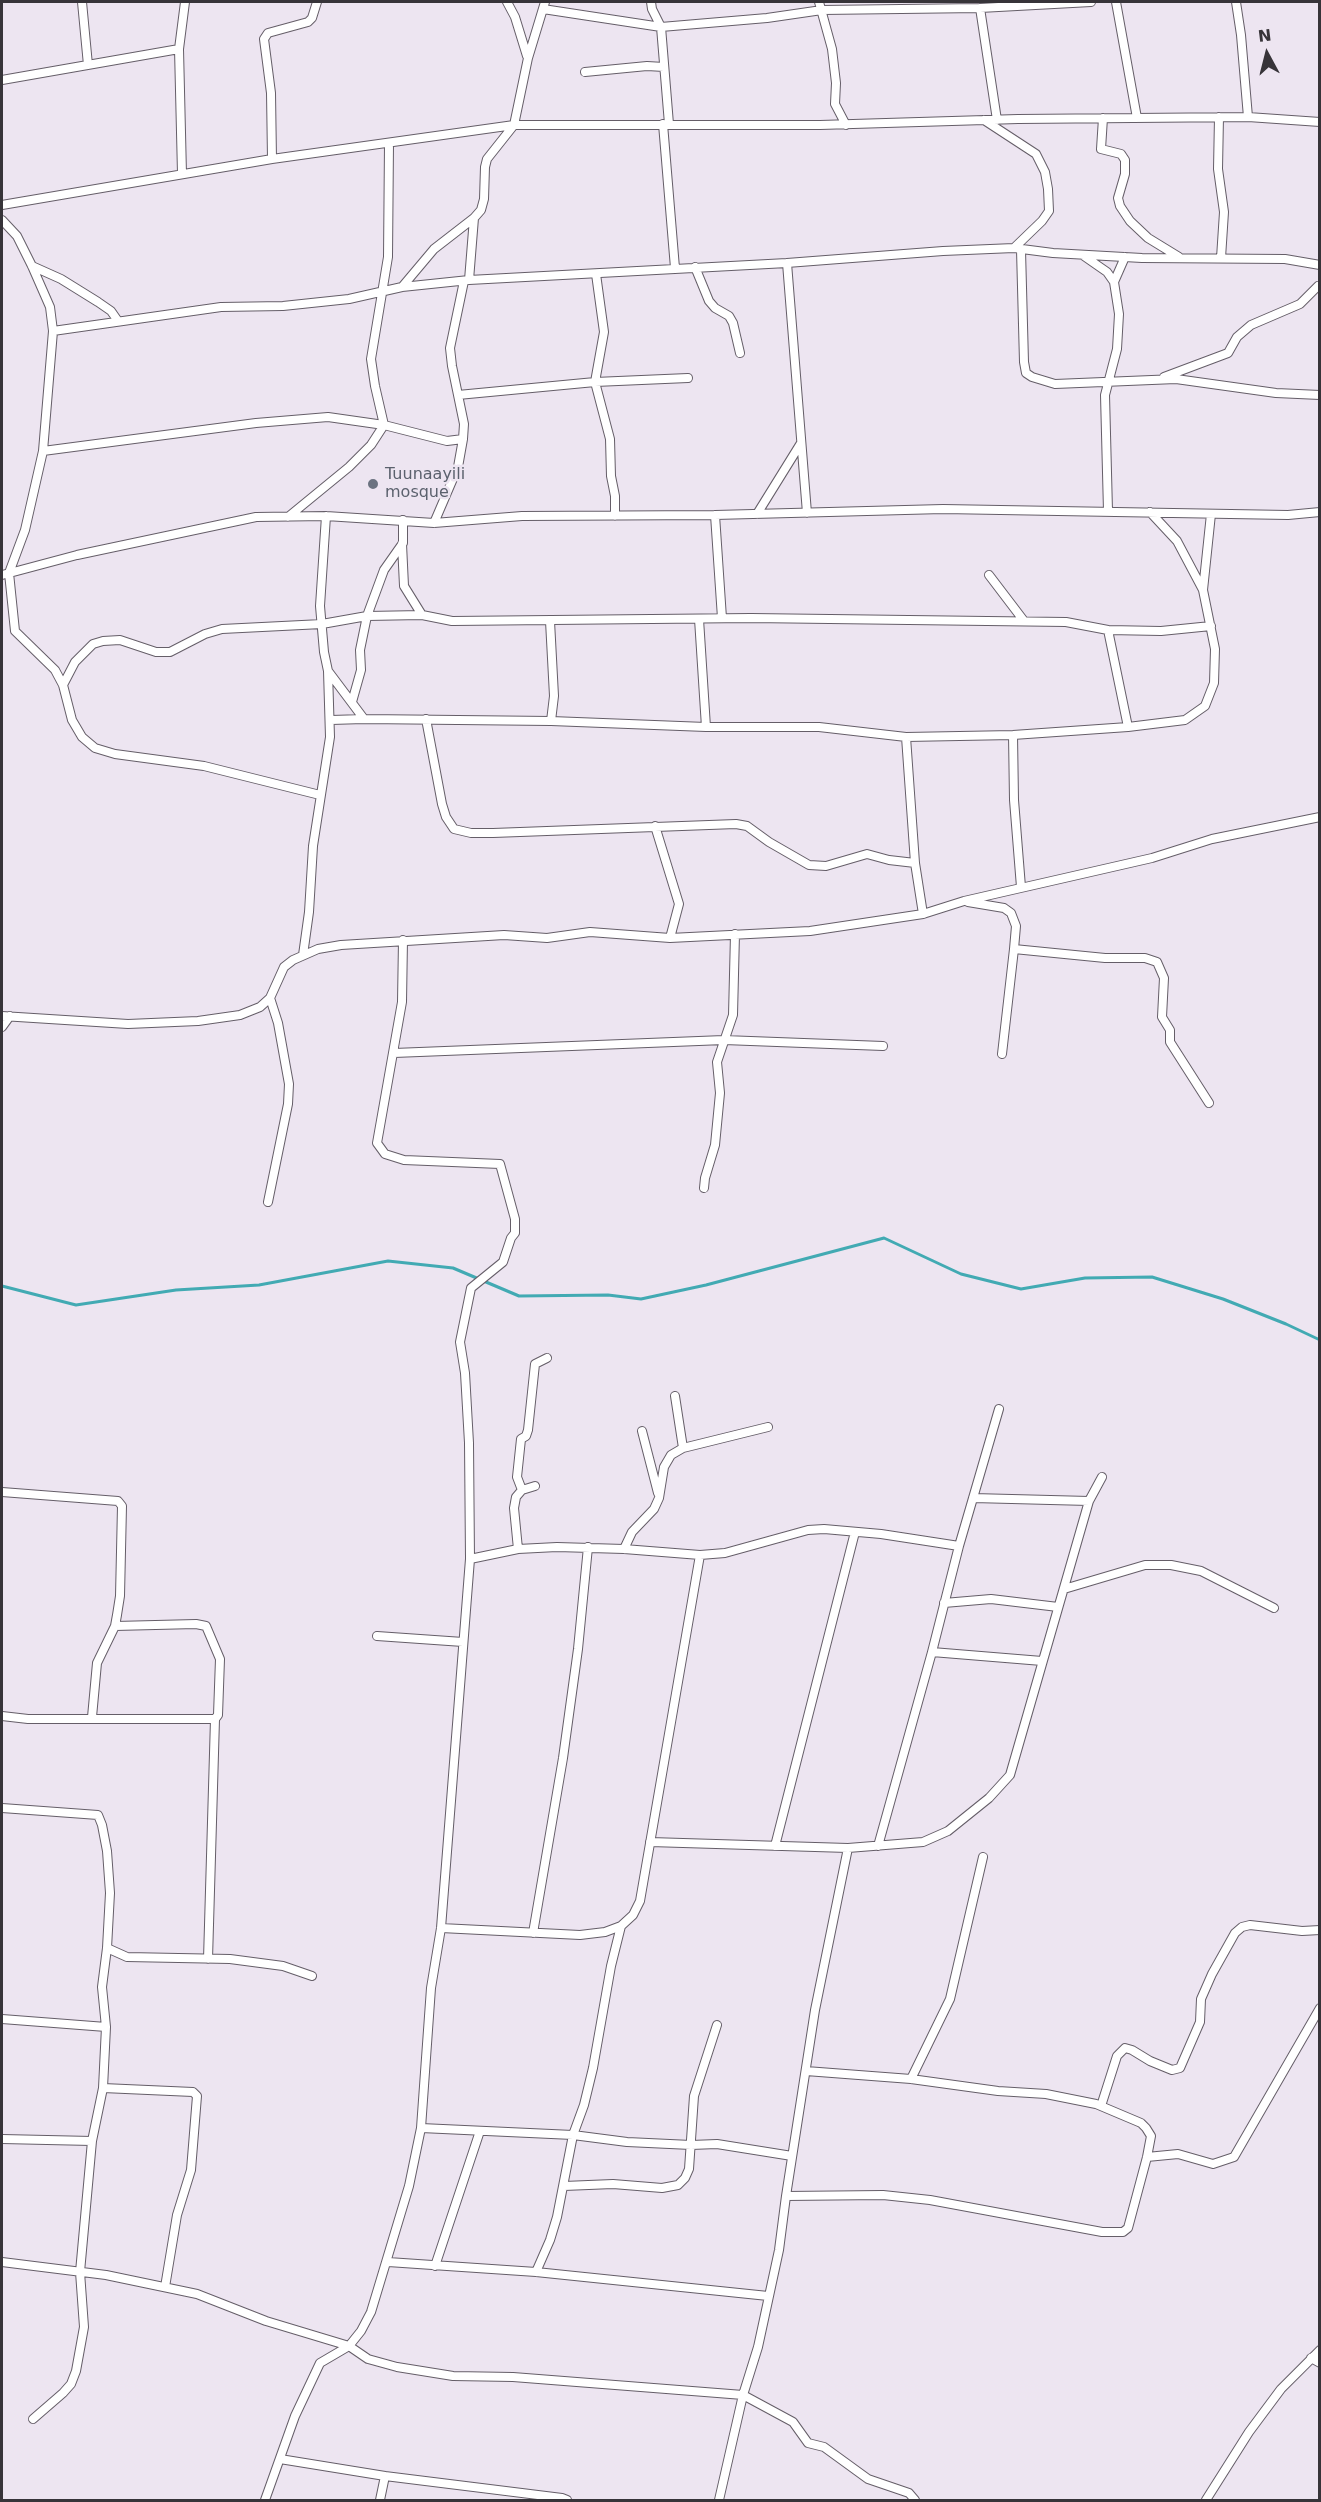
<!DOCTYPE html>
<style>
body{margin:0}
#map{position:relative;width:1321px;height:2502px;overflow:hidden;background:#ede5f1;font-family:"DejaVu Sans",sans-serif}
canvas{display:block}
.frame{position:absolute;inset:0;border:3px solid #373439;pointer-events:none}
.north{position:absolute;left:1237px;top:24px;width:60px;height:60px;-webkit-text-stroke:4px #ede5f1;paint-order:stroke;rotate:353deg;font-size:16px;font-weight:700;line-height:24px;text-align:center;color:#373439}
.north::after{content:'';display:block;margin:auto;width:21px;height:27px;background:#373439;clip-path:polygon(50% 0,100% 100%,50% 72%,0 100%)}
</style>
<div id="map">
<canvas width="1321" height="2502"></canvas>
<div class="frame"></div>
<div class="north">N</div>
</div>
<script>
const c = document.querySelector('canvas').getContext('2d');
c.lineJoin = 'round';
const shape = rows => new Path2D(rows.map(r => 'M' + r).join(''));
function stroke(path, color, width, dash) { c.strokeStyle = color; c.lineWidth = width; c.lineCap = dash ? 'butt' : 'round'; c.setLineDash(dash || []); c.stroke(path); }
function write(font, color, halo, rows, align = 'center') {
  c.font = font + ' "DejaVu Sans",sans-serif'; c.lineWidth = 5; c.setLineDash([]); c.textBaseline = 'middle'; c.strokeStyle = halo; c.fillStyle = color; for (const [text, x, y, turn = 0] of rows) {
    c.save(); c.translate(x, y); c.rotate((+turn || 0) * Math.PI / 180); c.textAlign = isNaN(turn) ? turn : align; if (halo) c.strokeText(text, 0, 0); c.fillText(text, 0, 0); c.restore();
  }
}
const stream = shape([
 [2,1286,76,1305,176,1290,259,1285,388,1261,453,1268,519,1296,608,1295,641,1299,706,1285,884,1238,961,1274,1021,1289,1085,1278,1152,1277,1223,1299,1286,1324,1320,1340]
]);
const minor = shape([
 [82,2,88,65],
 [507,2,515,17,527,56],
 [651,2,652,9,661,27,669,124],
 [819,2,832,49,836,83,835,104,846,125],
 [1116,2,1137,118],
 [1236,2,1241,35,1248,117],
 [980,8,1091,2],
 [543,9,661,27,767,18,822,10,980,8,997,120],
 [585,72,647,66,664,67],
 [2,80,179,49],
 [1219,117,1218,169,1224,212,1221,258],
 [1103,118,1101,149,1121,154,1125,160,1125,174,1118,198,1120,206,1130,221,1148,238,1179,257],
 [984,120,1036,154,1045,172,1048,189,1049,211,1042,221,1014,248],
 [663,124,675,268],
 [272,159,271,93,264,39,268,33,308,22,312,18,317,2],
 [182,174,179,49,185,2],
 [2,205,272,159,514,125,820,125,1018,119,1248,117,1320,122],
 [2,220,17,236,32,266,50,307,53,331],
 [1021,250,1024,362,1026,373,1032,377,1055,384,1176,379,1276,393,1320,395],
 [1084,256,1107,272,1114,282,1119,314,1117,349,1105,395,1108,511],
 [787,263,807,513],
 [32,266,61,279,98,302,111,311,118,321],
 [695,267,709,301,715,308,729,316,733,323,740,353],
 [596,274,604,332,595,382,610,439,611,476,615,496,615,516],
 [469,280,474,218,481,210,484,199,485,167,487,159,514,125,528,58,545,2],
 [1114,282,1125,257],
 [402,287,434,249,474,218],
 [1164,377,1228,353,1237,337,1251,325,1300,304,1318,286],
 [458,395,595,382,688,378],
 [43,451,256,423,328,417,384,425,447,441,463,439],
 [757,514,801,443],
 [715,515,722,618],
 [326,516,320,606,324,652,328,671,364,719],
 [288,517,349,467,371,445,384,425,375,386,371,359,388,257,389,144],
 [434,523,458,467,463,439,464,424,452,366,450,348,464,281],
 [402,544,404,586,422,615],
 [2,575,77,555,256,517,326,516,434,523,522,516,715,515,943,509,1288,515,1320,512],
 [989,575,1024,621],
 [1203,590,1211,514],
 [699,619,706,727],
 [550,621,554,696,551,721],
 [1108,630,1161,631,1211,626],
 [63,685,75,662,93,644,103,641,120,640,156,652,170,652,205,634,222,629,322,624,367,616,422,615,452,621,751,618,1066,622,1108,630,1128,727],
 [352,702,361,670,360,650,367,616,384,570,403,543,403,520],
 [426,719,442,804,446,817,454,829,471,833,493,833,736,824,747,826,769,842,809,865,826,866,867,854,889,860,915,863],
 [331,720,364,719,551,721,706,727,819,727,906,737,1013,735,1128,727,1185,720,1205,706,1214,683,1215,649,1203,590,1177,541,1150,512],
 [1013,735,1014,800,1021,887],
 [906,737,915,863,923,914],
 [320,795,204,766,115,754,95,748,82,737,72,720,63,685,55,670,15,631,9,573,25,530,43,451,53,331,221,307,283,306,349,299,402,287,469,280,787,263,943,251,1014,248,1053,253,1142,258,1285,259,1320,265],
 [655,826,679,904,670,938],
 [968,902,1004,908,1011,913,1016,926,1014,949,1105,958,1145,958,1157,962,1164,978,1162,1017,1170,1030,1170,1042,1209,1103],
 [403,940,402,1002,377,1143,385,1154,404,1160,500,1164,515,1219,515,1233,511,1238,503,1262,471,1288,460,1342,465,1373,469,1443,470,1559],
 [303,955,309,912,313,846,330,737,328,671],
 [2,1016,128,1024,198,1021,240,1015,260,1007,270,998,284,967,293,960,318,949,341,945,504,935,547,938,590,932,670,938,810,931,923,914,964,901,1152,858,1212,839,1320,817],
 [2,1027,10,1016],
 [394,1053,724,1040,883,1046],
 [1002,1054,1014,949],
 [704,1188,705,1178,715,1145,720,1093,717,1062,733,1015,735,934],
 [268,1202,288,1104,289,1084,278,1023,270,998],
 [642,1431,658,1493],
 [683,1448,768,1427],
 [522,1490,517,1477,521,1439,526,1436,528,1430,535,1364,547,1358],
 [2,1492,118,1501,122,1506,120,1596,117,1615,115,1626,97,1663,92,1717],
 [973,1498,1089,1501],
 [518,1549,514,1508,516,1497,522,1490,535,1486],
 [624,1549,632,1532,654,1509,659,1498,664,1467,671,1455,683,1448,675,1396],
 [1064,1589,1145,1565,1171,1565,1201,1571,1274,1608],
 [944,1603,991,1599,1058,1607],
 [377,1636,463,1642],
 [932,1652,1042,1661],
 [2,1716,28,1719,215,1719,218,1715,220,1659,206,1626,196,1624,115,1626],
 [2,1808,98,1815,102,1825,107,1851,110,1893,107,1948,102,1987,106,2027,103,2088,92,2141],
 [650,1842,848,1848,923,1842,948,1831,989,1798,1010,1775,1089,1501,1102,1477],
 [775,1846,855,1532],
 [878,1846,932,1652,959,1546,999,1409],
 [621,1926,611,1966,593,2068,584,2105,573,2135,627,2142,691,2145,717,2144,792,2156],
 [441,1928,580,1935,605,1932,621,1926,633,1915,640,1901,700,1555],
 [533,1933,563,1758,578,1649,588,1547],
 [107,1948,127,1957,230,1959,283,1966,312,1976],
 [208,1959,215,1719],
 [2,2019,106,2027],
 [911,2079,950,1999,983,1857],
 [103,2088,193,2092,197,2096,191,2170,177,2215,165,2287],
 [1101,2106,1117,2056,1125,2048,1132,2050,1150,2061,1172,2070,1180,2068,1200,2022,1201,1999,1212,1974,1235,1933,1242,1927,1250,1925,1302,1931,1320,1930],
 [421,2128,573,2135,557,2217,550,2240,536,2272],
 [2,2139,92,2141,80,2272,84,2327,76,2371,71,2384,63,2393,33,2419],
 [1147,2157,1178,2154,1213,2164,1234,2157,1320,2008],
 [564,2186,613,2184,662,2188,678,2185,685,2178,689,2169,694,2096,717,2025],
 [786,2196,815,2010,848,1848],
 [2,2262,106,2275,197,2294,266,2321,349,2346,368,2359,397,2367,453,2376,513,2377,743,2395,793,2422,808,2443,824,2447,868,2479,909,2493,915,2500],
 [388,2262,536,2272,768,2296],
 [435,2266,480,2131],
 [1311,2358,1320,2363],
 [280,2459,385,2476,562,2498,567,2500],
 [265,2500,295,2416,320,2363,349,2346,361,2331,371,2312,409,2186,421,2128,431,1988,441,1928,470,1559,518,1549,557,1547,624,1549,700,1555,725,1553,808,1530,824,1529,881,1534,959,1546],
 [380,2500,385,2476],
 [719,2500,743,2395,758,2347,779,2250,786,2196,883,2195,930,2200,1102,2232,1123,2232,1128,2228,1147,2157,1151,2136,1146,2128,1141,2123,1096,2104,1046,2094,998,2091,911,2079,806,2071],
 [1206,2500,1249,2432,1281,2389,1320,2350]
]);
const markers = [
 [373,484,6,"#6b7280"]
];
const worshipNames = [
 ["Tuunaayili",385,475],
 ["mosque",385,493]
];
stroke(stream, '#42aab3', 3);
stroke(minor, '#655e68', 10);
stroke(minor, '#fff', 8);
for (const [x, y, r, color] of markers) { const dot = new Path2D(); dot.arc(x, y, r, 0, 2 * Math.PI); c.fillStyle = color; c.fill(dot); stroke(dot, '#ede5f1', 2); }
write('16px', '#5b616d', '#ede5f1', worshipNames, 'left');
</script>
